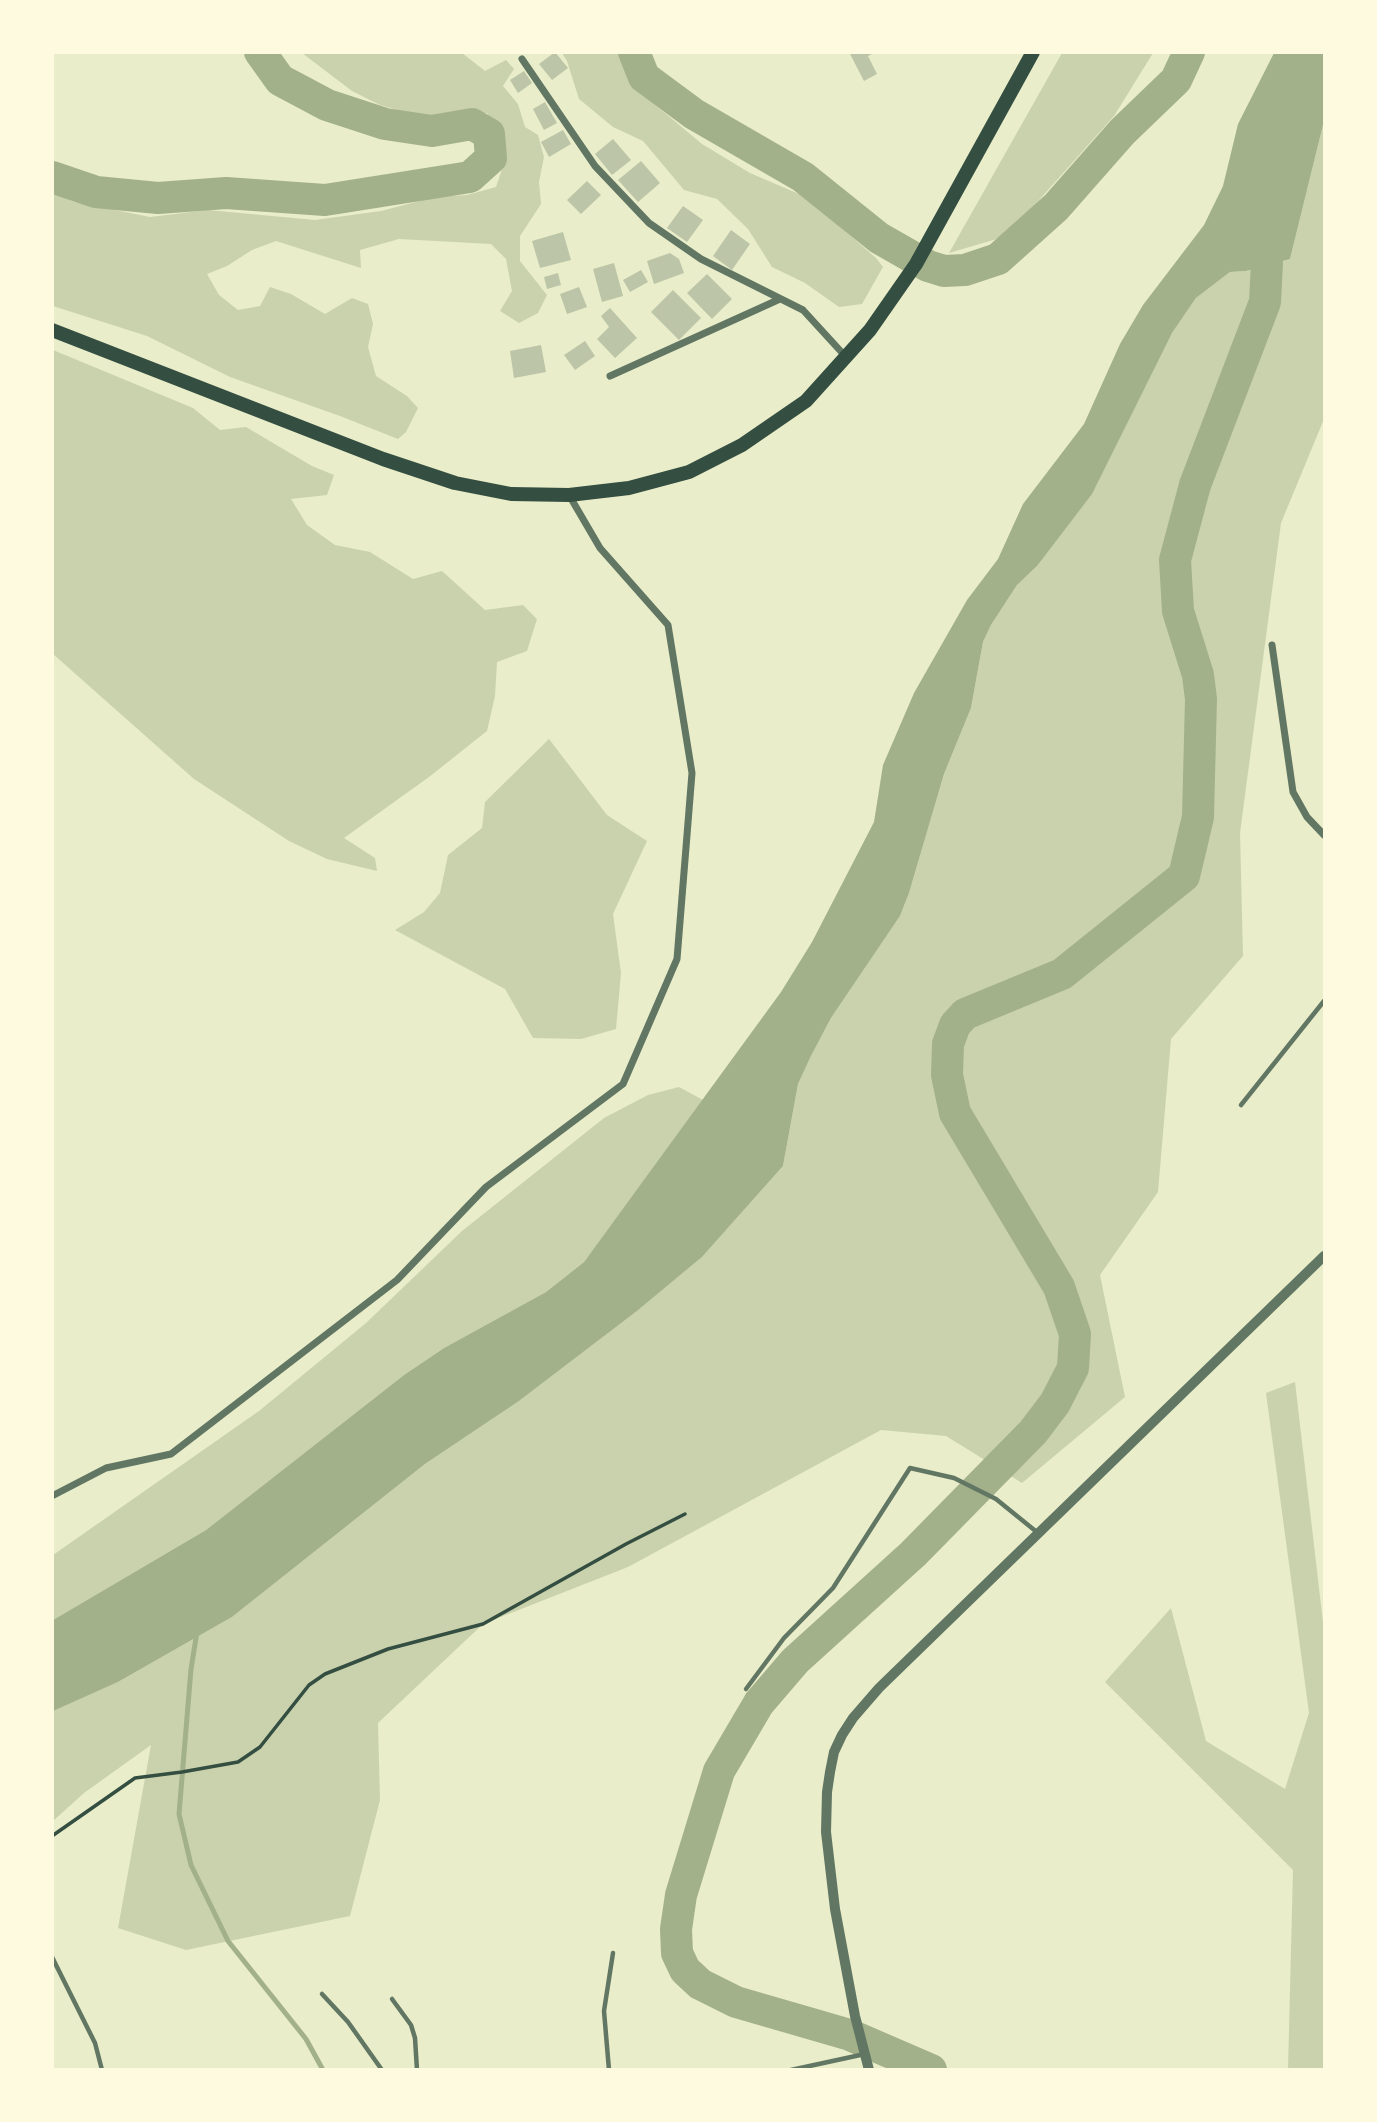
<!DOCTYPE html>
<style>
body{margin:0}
#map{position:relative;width:1377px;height:2122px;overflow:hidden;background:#e9edc9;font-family:Karla,sans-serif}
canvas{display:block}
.frame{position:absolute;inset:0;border:54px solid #fefae0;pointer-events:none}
</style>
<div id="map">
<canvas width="1377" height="2122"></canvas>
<div class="frame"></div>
</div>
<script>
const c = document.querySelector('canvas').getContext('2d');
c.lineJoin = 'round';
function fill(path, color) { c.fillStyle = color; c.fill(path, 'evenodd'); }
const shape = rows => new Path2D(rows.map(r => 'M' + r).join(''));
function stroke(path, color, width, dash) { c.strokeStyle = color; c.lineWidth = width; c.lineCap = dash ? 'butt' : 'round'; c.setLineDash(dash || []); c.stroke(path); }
const green = shape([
 [302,53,462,53,485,71,506,60,514,69,503,86,518,104,525,127,538,135,544,157,539,182,541,204,520,236,520,261,547,295,538,313,519,323,500,311,512,291,506,259,491,244,399,239,360,250,361,268,276,241,252,250,227,266,207,274,219,295,238,310,260,306,270,287,291,294,325,314,352,298,368,304,373,324,368,347,376,376,407,396,418,408,406,432,398,439,340,416,230,377,147,336,53,306,53,193,75,202,150,217,208,210,315,220,381,211,435,197,467,195,496,187,504,163,499,136,487,113,420,117,380,105,352,91],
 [562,53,620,53,624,68,640,92,702,144,750,173,806,197,876,258,883,267,862,304,839,307,805,283,772,267,748,229,717,199,684,190,643,141,613,127,579,99,567,61],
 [1062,53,1153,53,1114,116,1007,236,949,253],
 [1324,121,1324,419,1281,523,1240,833,1243,956,1171,1039,1158,1192,1100,1275,1125,1397,1022,1483,946,1436,881,1430,628,1567,483,1624,378,1723,380,1800,350,1916,186,1950,118,1928,151,1745,84,1793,53,1821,52,1711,118,1682,232,1617,425,1464,519,1401,637,1311,702,1257,783,1166,798,1084,811,1056,831,1018,900,916,909,893,944,774,971,708,983,642,991,625,1017,585,1037,566,1172,333,1196,298,1230,272,1246,271,1290,259],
 [53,350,193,408,220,430,246,427,312,466,334,475,327,495,291,499,307,525,335,545,370,552,413,579,442,571,485,610,523,605,537,619,527,651,497,662,495,696,487,731,429,777,344,838,375,858,377,871,327,859,289,841,194,779,53,654],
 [549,739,607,815,647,841,613,914,621,973,616,1029,581,1039,533,1038,505,989,395,930,424,912,440,893,448,855,482,828,485,802],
 [679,1087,703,1100,584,1262,546,1292,444,1348,404,1375,206,1530,53,1620,53,1555,259,1411,366,1323,462,1231,604,1118,648,1095],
 [1295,1382,1324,1631,1324,2070,1288,2069,1293,1870,1105,1682,1171,1608,1206,1741,1285,1789,1309,1713,1266,1393]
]);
const water = shape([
 [1274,53,1324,53,1324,121,1290,259,1246,271,1230,272,1196,298,1172,333,1092,494,1037,566,1017,585,991,625,983,642,971,708,944,774,909,893,900,916,831,1018,811,1056,798,1084,783,1166,702,1257,637,1311,519,1401,425,1464,232,1617,118,1682,53,1711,53,1620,206,1530,404,1375,444,1348,546,1292,584,1262,781,992,812,942,874,822,883,765,914,693,967,600,998,559,1023,504,1084,424,1120,344,1143,305,1204,225,1223,186,1238,124]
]);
const stream = shape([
 [197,1632,191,1669,179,1814,191,1865,228,1941,306,2039,323,2070]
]);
const river = shape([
 [634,52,644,77,694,114,803,177,879,238,928,266,944,271,965,270,998,259,1056,207,1122,132,1176,80,1189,52],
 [52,177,96,192,158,198,226,193,325,200,470,177,491,158,489,134,472,124,432,131,385,124,327,105,280,80,260,52],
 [931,2070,850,2035,736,2002,700,1984,685,1970,677,1953,676,1929,681,1895,719,1771,759,1703,795,1661,913,1554,1033,1432,1055,1403,1073,1368,1075,1334,1059,1287,955,1113,947,1075,948,1044,955,1025,965,1014,1062,974,1184,876,1198,817,1201,699,1198,675,1178,611,1175,560,1195,485,1265,302,1267,263,1259,225]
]);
const building = shape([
 [555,52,568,68,552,80,539,64],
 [849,52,876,52,868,56,877,74,864,81],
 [524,71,532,83,518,93,510,80],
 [545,102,557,123,544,130,533,109],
 [563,130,571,144,549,157,541,142],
 [613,139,631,160,612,175,595,154],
 [641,161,660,183,638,202,618,180],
 [587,181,601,195,581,214,567,200],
 [683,206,703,220,687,242,667,228],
 [731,230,750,244,732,270,713,256],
 [563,232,571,260,540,268,532,241],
 [670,253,679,259,684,273,654,284,647,261],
 [614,263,623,296,602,302,593,269],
 [641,270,648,282,630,292,623,280],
 [558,273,561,285,547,289,544,277],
 [707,274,732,299,712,319,687,293],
 [579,287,587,307,567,314,560,294],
 [673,290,701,318,679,340,651,312],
 [610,308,637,338,615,358,597,339,609,327,601,316],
 [585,341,595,356,575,370,564,355],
 [541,345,546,372,514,378,510,351]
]);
const path = shape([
 [52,1836,135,1778,182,1772,238,1762,260,1747,309,1685,325,1674,388,1649,483,1624,626,1544,685,1514]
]);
const service = shape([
 [1241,1105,1324,1001],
 [746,1689,784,1638,833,1588,910,1468,954,1478,996,1499,1038,1533],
 [52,1957,95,2043,102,2070],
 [322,1994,348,2022,382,2070],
 [392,1999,411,2025,415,2038,417,2070],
 [609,2070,604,2011,613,1953],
 [791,2070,865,2054]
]);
const minor = shape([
 [522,59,595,166,649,223,701,259,803,310,846,357],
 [610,376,780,299],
 [1272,645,1293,792,1307,817,1324,835],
 [52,1496,106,1468,171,1454,397,1280,486,1187,623,1084,677,959,692,773,668,625,600,548,569,495]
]);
const tertiary = shape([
 [869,2070,855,2016,835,1909,826,1832,827,1792,830,1772,834,1752,842,1735,853,1718,879,1688,1324,1256]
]);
const trunk = shape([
 [52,330,383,459,455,483,511,494,569,495,629,488,689,472,742,445,806,401,870,330,916,264,1033,52]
]);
fill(green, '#cad2ad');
fill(water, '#a3b18a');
stroke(stream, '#a3b18a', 5);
stroke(river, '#a3b18a', 32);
fill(building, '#bcc5a7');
stroke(path, '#344e41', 3.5);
stroke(service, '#617663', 4.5);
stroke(minor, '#617663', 7);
stroke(tertiary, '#617663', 10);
stroke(trunk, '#344e41', 14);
</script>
